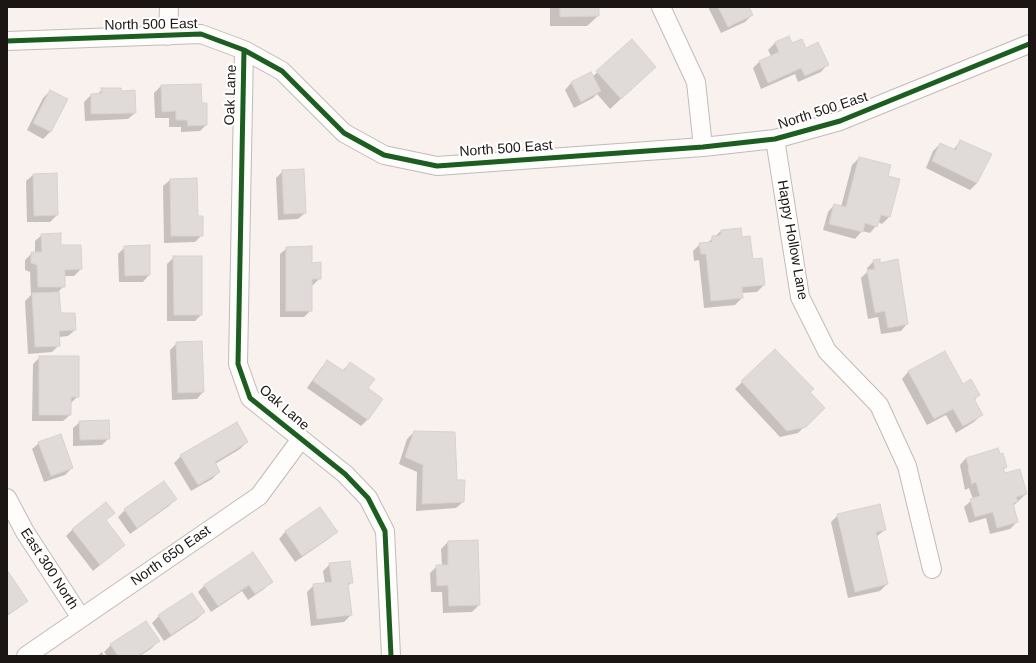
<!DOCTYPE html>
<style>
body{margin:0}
#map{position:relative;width:1036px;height:663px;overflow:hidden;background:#f9f1ed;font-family:Helvetica,sans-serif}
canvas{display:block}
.frame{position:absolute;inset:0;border:8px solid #1b1614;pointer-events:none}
</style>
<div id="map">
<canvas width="1036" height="663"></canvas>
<div class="frame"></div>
</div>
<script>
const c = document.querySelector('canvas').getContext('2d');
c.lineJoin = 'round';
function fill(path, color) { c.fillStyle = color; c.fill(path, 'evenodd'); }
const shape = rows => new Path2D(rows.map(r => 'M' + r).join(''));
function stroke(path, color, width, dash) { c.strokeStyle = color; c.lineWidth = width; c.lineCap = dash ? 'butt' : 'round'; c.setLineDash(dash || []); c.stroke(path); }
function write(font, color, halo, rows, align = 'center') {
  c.font = font + ' Helvetica,sans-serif'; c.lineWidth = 4; c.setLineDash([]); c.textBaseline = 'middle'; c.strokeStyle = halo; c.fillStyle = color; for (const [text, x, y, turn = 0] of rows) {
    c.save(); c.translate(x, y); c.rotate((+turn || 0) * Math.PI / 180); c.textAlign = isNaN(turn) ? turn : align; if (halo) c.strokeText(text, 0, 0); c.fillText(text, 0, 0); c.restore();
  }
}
const shadow = shape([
 [550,7,598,7,598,16,587,26,550,26],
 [708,7,748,7,752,15,745,22,721,33],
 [788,38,791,45,805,49,827,65,821,72,798,82,795,74,761,89,753,68,759,62,771,56,768,50,775,43],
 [632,41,655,67,610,109,597,94,593,98,574,108,565,90,571,83,590,73,592,77],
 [200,85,201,104,206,125,200,131,181,132,181,127,169,127,169,118,155,118,154,93,161,86],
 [102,89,135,113,128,119,85,121,84,102,91,95,97,95],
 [50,91,66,99,50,132,43,139,27,130,43,98],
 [961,141,977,183,970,190,926,168,933,151,940,144,953,150],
 [859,158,887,177,889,217,882,224,878,222,876,226,870,233,862,231,855,239,823,230,828,212,834,205,841,207,852,165],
 [283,171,305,213,298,219,278,220,276,178],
 [33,175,57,215,50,222,27,222,26,181],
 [196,179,197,217,202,235,195,242,164,243,163,186,170,180],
 [721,231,741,238,764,285,757,292,742,293,742,298,735,305,704,308,699,260,694,261,693,251,700,244,706,244],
 [42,235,60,246,81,269,74,276,64,276,64,286,58,292,60,314,75,330,68,336,59,337,59,345,52,352,28,354,25,301,31,295,30,272,25,270,25,260,32,253,35,253,35,241],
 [125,247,149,275,143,282,119,282,118,254],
 [287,248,311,264,320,278,313,285,311,285,311,310,304,317,280,317,280,254],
 [174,257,202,314,195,321,167,321,167,264],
 [874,261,907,324,901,331,881,334,878,317,868,319,861,278,868,271,867,268],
 [177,343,203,392,197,399,172,400,170,350],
 [775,350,809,393,823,408,798,433,780,437,735,389],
 [944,352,962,385,979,395,974,401,981,415,974,422,956,433,946,415,927,425,902,379,908,372],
 [40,357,78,396,71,403,70,415,63,421,32,421,33,364],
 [328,361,342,371,350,363,367,388,368,419,361,426,307,388,321,368],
 [80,422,109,438,102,445,73,446,73,428],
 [414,432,456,481,463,502,456,508,416,511,417,472,399,464,407,439],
 [247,442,240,449,215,464,219,472,212,479,191,491,174,463,181,456],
 [39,443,72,468,65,475,44,482,32,449],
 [966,458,1006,467,1003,470,1004,475,1026,494,1013,506,1017,522,1010,529,990,534,986,518,969,523,964,507,973,499,969,488,965,490,960,465],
 [176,499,169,506,130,534,118,517,125,510],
 [320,508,336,532,330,538,295,562,279,539,285,532],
 [838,515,885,530,876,537,887,584,880,591,848,598,831,522],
 [105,521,124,545,93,571,66,536,73,529],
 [448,542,479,605,472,612,443,613,442,592,431,592,430,573,437,566,442,566,441,549],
 [330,564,352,582,347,587,351,615,344,622,311,626,307,592,314,585,325,584,323,571],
 [7,572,27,601,20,607,7,616],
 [271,582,264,589,248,600,242,591,211,612,198,592,204,586],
 [192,594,204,612,197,619,164,641,152,623,159,616],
 [158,641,152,648,140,656,107,656,104,652,111,645],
 [102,652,104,656,97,656]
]);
const building = shape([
 [560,7,599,7,599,16,560,17,560,7],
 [718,7,749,7,753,15,728,27,718,7],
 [789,36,792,43,802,39,806,48,818,42,829,65,805,76,801,68,768,83,759,61,779,52,775,42,789,36],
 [632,39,656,67,621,99,596,71,632,39],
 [591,72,601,91,581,102,571,82,591,72],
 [201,84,202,103,207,103,207,125,188,126,187,120,176,120,176,111,162,112,161,85,201,84],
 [101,88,121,88,122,91,135,90,136,113,91,114,91,94,102,93,101,88],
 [50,90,68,99,51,132,33,123,50,90],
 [960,140,992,154,977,183,932,161,940,143,956,150,960,140],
 [859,157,891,165,888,176,900,179,890,217,881,215,877,227,865,223,863,232,829,224,834,204,846,207,859,157],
 [304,169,306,213,284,214,282,170,304,169],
 [57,173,58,215,34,216,33,174,57,173],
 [197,178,198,216,203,216,203,236,171,236,170,179,197,178],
 [741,228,742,237,750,236,753,259,762,258,765,285,742,287,743,298,711,301,706,254,701,254,699,243,712,242,712,236,721,235,721,230,741,228],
 [61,233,61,245,81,245,82,269,65,270,65,287,38,287,37,265,31,263,31,252,42,252,41,234,61,233],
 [150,245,150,275,125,276,124,246,150,245],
 [312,246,312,263,321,262,321,279,312,279,312,311,286,311,286,247,312,246],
 [173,256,202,256,202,315,174,315,173,256],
 [880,259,880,263,898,259,908,324,888,328,885,311,875,313,867,270,875,269,873,260,880,259],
 [59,292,61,313,75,313,76,330,59,331,60,346,35,347,32,293,59,292],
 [202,341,204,392,178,393,176,342,202,341],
 [775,349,814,389,810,392,825,408,806,427,787,431,741,381,775,349],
 [945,351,963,384,971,379,980,395,974,399,983,415,963,426,953,409,934,419,908,371,945,351],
 [39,356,79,356,79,397,71,397,71,415,39,415,39,356],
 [327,360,344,371,350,362,375,379,368,388,383,399,368,420,313,381,327,360],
 [109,420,110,439,80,440,79,421,109,420],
 [237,422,248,442,215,462,220,472,198,485,180,455,237,422],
 [414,431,455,432,457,480,465,480,464,502,422,504,423,465,405,457,414,431],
 [61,434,73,468,51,476,38,442,61,434],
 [998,448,1000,454,1003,453,1007,467,1003,468,1005,473,1020,469,1027,494,1016,497,1018,502,1013,503,1018,522,997,528,993,512,975,517,970,499,980,496,976,482,972,484,968,469,969,468,966,458,998,448],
 [164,481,177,499,137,528,124,509,164,481],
 [106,502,115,513,106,520,125,545,100,565,72,529,106,502],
 [880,504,886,530,876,532,888,584,855,592,837,514,880,504],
 [320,507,338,532,302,556,285,531,320,507],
 [478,540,480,605,449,606,448,585,437,586,436,565,448,565,448,541,478,540],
 [253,552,273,582,255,594,249,585,218,606,204,585,253,552],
 [350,561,353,583,348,583,352,615,317,619,313,584,332,582,329,563,350,561],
 [7,570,28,601,9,614,7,610,7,570],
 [192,593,205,612,171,635,158,615,192,593],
 [146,621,160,641,138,656,118,656,110,644,146,621]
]);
const minor = shape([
 [661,7,696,82,703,147],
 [168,36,169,7],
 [7,41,201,34,244,50,282,71,344,133,384,155,437,166,703,147,775,139,840,121,1029,44],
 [244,50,238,364,250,398,345,474,368,498,385,531,391,656],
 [775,139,800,297,827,351,879,405,907,466,932,569],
 [7,498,25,532,81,618],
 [26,656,259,496,301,439]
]);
const cycleway = shape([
 [7,41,201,34,244,50,282,71,344,133,384,155,437,166,703,147,775,139,840,121,1029,44],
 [244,50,238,364,250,398,345,474,368,498,385,531,391,656]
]);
const streetNames = [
 ["North 500 East",151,25,-1],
 ["Oak Lane",231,95,-88],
 ["North 500 East",823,111,-18],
 ["North 500 East",506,149,-4],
 ["Happy Hollow Lane",792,240,80],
 ["Oak Lane",284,408,41],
 ["North 650 East",171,556,-35],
 ["East 300 North",49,569,57]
];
fill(shadow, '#0003');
fill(building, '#e0dad9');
stroke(building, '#d7d2d1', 1);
stroke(minor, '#c1bbb8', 20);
stroke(minor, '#fefdfc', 18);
stroke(cycleway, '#1b5e20', 5);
write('14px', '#1b1614', '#fff', streetNames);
</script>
